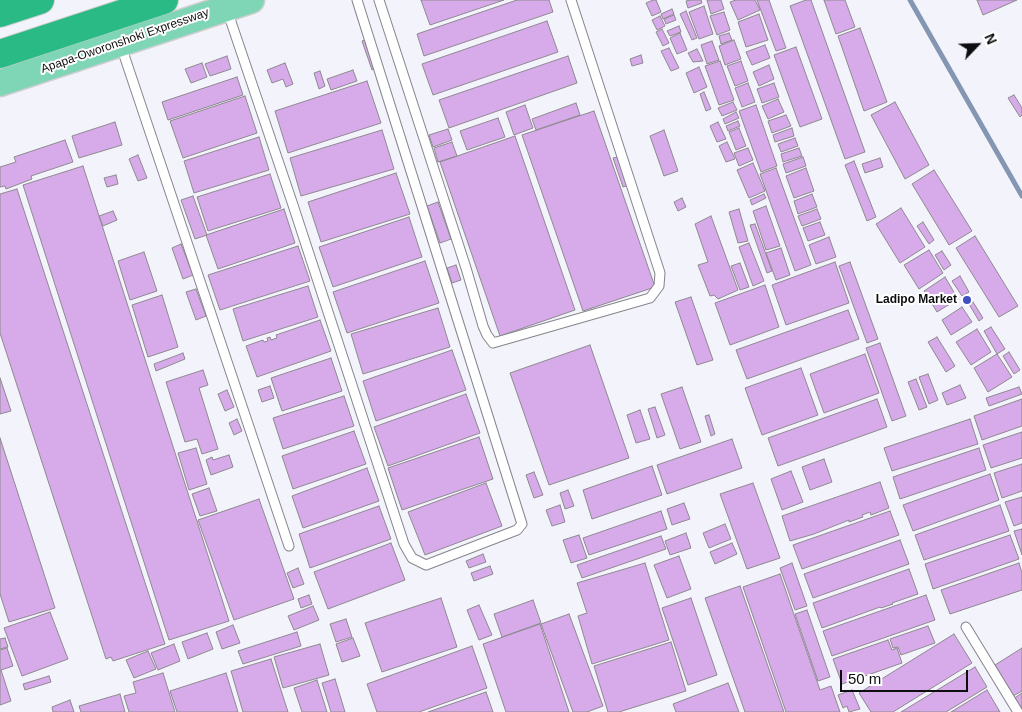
<!DOCTYPE html>
<style>
body{margin:0}
#map{position:relative;width:1022px;height:712px;overflow:hidden;background:#f3f3fb;font-family:Arial,sans-serif}
canvas{display:block}
.north{position:absolute;left:952px;top:20px;width:50px;height:50px;-webkit-text-stroke:4px #fff;paint-order:stroke;rotate:66deg;font-size:14px;font-weight:700;line-height:20px;text-align:center;color:#0e0e11}
.north::after{content:'';display:block;margin:auto;width:18px;height:22px;background:#0e0e11;clip-path:polygon(50% 0,100% 100%,50% 72%,0 100%)}
.scale{position:absolute;left:840px;top:670px;width:128px;height:22px;box-sizing:border-box;border:2px solid #0e0e11;border-top:0;padding-left:6px;font-size:15px;line-height:18px;white-space:nowrap;color:#0e0e11;-webkit-text-stroke:4px #fff;paint-order:stroke}
</style>
<div id="map">
<canvas width="1022" height="712"></canvas>
<div class="north">N</div>
<div class="scale">50 m</div>
</div>
<script>
const c = document.querySelector('canvas').getContext('2d');
c.lineJoin = 'round';
const shape = rows => new Path2D(rows.map(r => 'M' + r).join(''));
function stroke(path, color, width, dash) { c.strokeStyle = color; c.lineWidth = width; c.lineCap = dash ? 'butt' : 'round'; c.setLineDash(dash || []); c.stroke(path); }
function fill(path, color) { c.fillStyle = color; c.fill(path, 'evenodd'); }
function write(font, color, halo, rows, align = 'center') {
  c.font = font + ' Arial,sans-serif'; c.lineWidth = 4; c.setLineDash([]); c.textBaseline = 'middle'; c.strokeStyle = halo; c.fillStyle = color; for (const [text, x, y, turn = 0] of rows) {
    c.save(); c.translate(x, y); c.rotate((+turn || 0) * Math.PI / 180); c.textAlign = isNaN(turn) ? turn : align; if (halo) c.strokeText(text, 0, 0); c.fillText(text, 0, 0); c.restore();
  }
}
const stream = shape([
 [910,0,1022,196]
]);
const building = shape([
 [421,0,504,0,430,25,421,0],
 [517,0,549,0,553,12,424,56,417,34,517,0],
 [653,0,656,0,661,12,652,16,646,3,653,0],
 [690,0,701,0,702,3,688,8,686,1,690,0],
 [707,0,721,0,724,9,711,14,707,0],
 [736,0,755,0,760,10,738,20,730,2,736,0],
 [757,0,769,0,786,48,776,51,757,0],
 [806,0,811,0,865,152,845,159,790,6,806,0],
 [824,0,845,0,855,27,836,34,824,0],
 [977,0,1017,0,983,15,977,0],
 [704,6,713,34,699,39,689,12,704,6],
 [672,9,674,14,663,19,661,14,672,9],
 [686,11,697,38,692,40,680,14,686,11],
 [724,12,730,30,717,35,710,16,724,12],
 [759,14,768,40,746,47,738,22,759,14],
 [674,15,676,20,666,24,664,19,674,15],
 [660,16,665,26,657,30,652,20,660,16],
 [547,21,558,52,433,95,422,64,547,21],
 [679,26,681,32,670,36,667,31,679,26],
 [860,28,887,102,864,111,838,36,860,28],
 [662,29,669,43,663,46,656,32,662,29],
 [680,33,687,50,677,54,670,38,680,33],
 [729,33,732,40,721,44,719,36,729,33],
 [367,39,377,68,372,70,362,41,367,39],
 [734,40,741,59,725,65,719,46,734,40],
 [712,41,719,60,707,64,701,45,712,41],
 [765,45,770,58,752,65,746,52,765,45],
 [796,47,822,119,800,127,774,55,796,47],
 [669,48,679,68,671,71,661,51,669,48],
 [697,49,703,61,693,62,688,53,697,49],
 [641,55,643,63,632,66,630,59,641,55],
 [227,56,231,69,210,76,205,64,227,56],
 [568,56,577,83,449,128,439,100,568,56],
 [720,61,734,100,719,105,705,66,720,61],
 [741,61,748,81,735,86,727,66,741,61],
 [202,63,207,77,191,83,185,69,202,63],
 [285,63,293,84,286,87,283,79,272,83,267,70,285,63],
 [769,65,774,79,759,86,753,72,769,65],
 [699,67,707,87,694,93,686,73,699,67],
 [353,70,357,81,331,90,327,79,353,70],
 [320,71,325,86,319,89,314,73,320,71],
 [237,77,243,95,168,120,162,102,237,77],
 [367,81,381,123,288,153,275,111,367,81],
 [748,83,755,102,742,107,735,88,748,83],
 [774,83,779,97,762,103,757,89,774,83],
 [704,92,711,109,706,111,700,94,704,92],
 [1014,95,1022,108,1022,115,1020,117,1008,98,1014,95],
 [245,96,257,133,183,158,170,121,245,96],
 [778,99,784,112,768,119,762,106,778,99],
 [733,102,737,110,722,116,718,108,733,102],
 [895,102,929,165,905,179,871,115,895,102],
 [576,103,580,115,536,130,532,119,576,103],
 [525,105,533,128,514,135,506,112,525,105],
 [756,105,777,166,761,172,739,111,756,105],
 [594,111,655,287,583,311,522,135,594,111],
 [736,112,739,118,725,124,723,119,736,112],
 [786,115,791,126,772,133,768,121,786,115],
 [498,118,505,137,467,150,460,131,498,118],
 [738,121,740,126,728,131,726,126,738,121],
 [115,122,122,145,79,158,72,136,115,122],
 [718,122,726,139,717,142,710,126,718,122],
 [739,128,746,146,736,150,729,132,739,128],
 [792,128,794,136,775,142,773,135,792,128],
 [448,129,452,140,433,147,429,135,448,129],
 [382,130,394,169,301,196,290,158,382,130],
 [664,130,678,171,664,176,650,136,664,130],
 [515,136,575,310,500,336,440,162,515,136],
 [259,137,269,170,194,193,184,161,259,137],
 [795,138,798,146,781,152,778,144,795,138],
 [65,140,73,162,31,176,32,179,6,189,5,186,0,187,0,167,16,162,14,157,65,140],
 [452,142,457,156,438,162,434,148,452,142],
 [727,142,735,159,726,162,719,146,727,142],
 [748,148,753,160,739,166,734,153,748,148],
 [799,148,802,156,783,162,781,154,799,148],
 [138,155,147,178,138,181,129,159,138,155],
 [619,157,629,185,623,187,613,158,619,157],
 [803,157,806,166,786,173,783,164,803,157],
 [880,158,883,167,865,173,862,164,880,158],
 [854,161,876,217,867,221,845,165,854,161],
 [753,163,765,191,749,198,737,170,753,163],
 [83,166,229,621,169,640,23,185,83,166],
 [776,168,811,265,795,271,760,174,776,168],
 [806,168,814,191,794,198,786,176,806,168],
 [934,170,972,231,949,245,912,184,934,170],
 [396,173,410,214,321,242,308,202,396,173],
 [270,174,281,208,208,231,197,197,270,174],
 [116,175,118,184,107,187,104,178,116,175],
 [17,189,165,644,113,661,111,657,106,659,0,333,0,194,17,189],
 [764,194,766,198,752,205,750,200,764,194],
 [812,194,817,207,798,214,794,201,812,194],
 [193,196,207,235,195,239,181,200,193,196],
 [682,198,686,207,678,211,674,202,682,198],
 [438,202,451,239,440,243,427,206,438,202],
 [766,206,780,246,766,250,753,211,766,206],
 [901,208,925,247,900,263,876,224,901,208],
 [284,209,295,243,218,269,206,235,284,209],
 [739,209,748,241,738,243,729,212,739,209],
 [817,209,821,219,802,226,798,216,817,209],
 [113,211,117,220,103,226,99,216,113,211],
 [711,216,738,290,718,299,714,295,710,296,698,265,708,262,695,224,711,216],
 [409,217,422,257,333,287,319,247,409,217],
 [820,222,825,235,808,241,803,228,820,222],
 [923,222,934,240,929,244,917,226,923,222],
 [755,224,772,271,767,273,750,225,755,224],
 [975,236,1018,306,999,317,956,248,975,236],
 [829,237,836,257,816,264,809,245,829,237],
 [749,243,764,281,753,286,739,247,749,243],
 [181,244,193,275,183,279,172,248,181,244],
 [298,246,310,281,220,310,208,275,298,246],
 [781,248,790,275,776,280,766,253,781,248],
 [929,250,943,273,919,289,904,265,929,250],
 [942,251,951,265,944,270,935,255,942,251],
 [144,252,157,291,130,300,118,261,144,252],
 [425,261,439,303,347,333,333,292,425,261],
 [835,262,849,303,786,325,772,285,835,262],
 [850,262,878,339,867,343,839,266,850,262],
 [740,263,749,287,740,290,731,266,740,263],
 [456,265,461,280,452,283,447,268,456,265],
 [960,276,969,292,962,296,952,281,960,276],
 [945,277,958,299,937,312,924,291,945,277],
 [765,285,779,327,730,345,715,303,765,285],
 [308,286,318,317,243,341,233,309,308,286],
 [196,289,206,316,196,320,186,292,196,289],
 [162,295,178,347,148,357,132,305,162,295],
 [691,297,713,360,697,365,675,302,691,297],
 [973,302,983,318,979,321,969,304,973,302],
 [962,307,972,322,951,335,942,320,962,307],
 [438,308,450,347,363,374,351,334,438,308],
 [848,310,859,339,747,379,736,350,848,310],
 [320,320,331,351,257,377,246,346,263,340,264,342,268,341,267,338,270,337,271,340,277,338,276,335,320,320],
 [991,327,1005,349,997,354,984,331,991,327],
 [977,329,991,352,971,365,956,342,977,329],
 [937,337,955,366,946,372,928,342,937,337],
 [880,343,906,416,892,421,866,348,880,343],
 [590,345,629,458,549,485,510,373,590,345],
 [452,350,466,390,376,421,363,381,452,350],
 [1009,352,1020,370,1014,374,1003,356,1009,352],
 [183,353,185,359,156,371,154,364,183,353],
 [865,354,879,393,824,413,810,374,865,354],
 [997,354,1012,377,988,392,974,368,997,354],
 [331,358,342,391,282,411,271,378,331,358],
 [801,368,818,415,762,435,745,388,801,368],
 [203,370,208,385,199,388,218,449,202,454,197,439,185,442,166,382,203,370],
 [928,374,938,400,929,404,919,377,928,374],
 [0,378,11,411,0,414,0,378],
 [916,379,927,407,919,410,908,382,916,379],
 [960,385,966,398,947,405,942,393,960,385],
 [270,386,274,398,262,402,258,390,270,386],
 [682,387,701,442,680,449,661,394,682,387],
 [1019,387,1022,394,989,406,986,398,1019,387],
 [227,390,234,407,225,411,218,394,227,390],
 [466,394,480,433,388,466,374,427,466,394],
 [344,396,354,426,283,449,273,418,344,396],
 [877,399,887,427,778,466,768,438,877,399],
 [1022,399,1022,426,982,440,974,416,1022,399],
 [655,407,665,435,657,438,648,409,655,407],
 [640,410,650,439,636,443,627,415,640,410],
 [709,415,715,434,711,436,705,416,709,415],
 [237,419,242,431,234,435,229,423,237,419],
 [970,419,978,444,892,471,884,448,970,419],
 [354,431,366,464,293,489,282,456,354,431],
 [1022,432,1022,458,991,468,983,445,1022,432],
 [479,437,493,479,402,510,388,468,479,437],
 [0,438,55,608,9,622,0,594,0,438],
 [732,439,742,468,667,494,657,465,732,439],
 [196,448,207,484,189,490,178,453,196,448],
 [979,448,986,470,900,499,893,477,979,448],
 [229,455,233,467,211,475,206,460,212,457,213,460,229,455],
 [824,459,832,482,810,490,802,467,824,459],
 [1022,464,1022,491,1002,498,994,473,1022,464],
 [652,466,662,495,592,519,583,490,652,466],
 [367,468,379,501,303,528,292,496,367,468],
 [791,471,803,502,782,510,771,479,791,471],
 [534,472,543,495,534,498,526,475,534,472],
 [990,474,999,500,913,531,903,505,990,474],
 [880,482,889,508,871,515,870,512,862,515,863,517,849,522,849,520,814,534,790,541,782,516,880,482],
 [486,483,502,526,425,555,408,512,486,483],
 [753,483,780,558,747,569,720,494,753,483],
 [209,488,217,511,200,516,192,494,209,488],
 [568,490,574,506,565,509,560,493,568,490],
 [1022,497,1022,523,1014,526,1005,502,1022,497],
 [259,499,294,599,234,620,198,520,259,499],
 [684,503,690,519,672,525,667,509,684,503],
 [560,505,565,522,552,526,546,510,560,505],
 [1000,505,1009,531,924,560,915,535,1000,505],
 [379,506,391,539,310,568,299,534,379,506],
 [661,511,667,529,589,555,583,538,661,511],
 [890,511,899,535,802,569,793,545,890,511],
 [725,524,731,539,709,548,703,533,725,524],
 [1022,529,1022,555,1014,531,1022,529],
 [686,533,691,548,670,555,665,541,686,533],
 [579,535,587,558,571,563,563,540,579,535],
 [1010,535,1019,559,933,589,925,564,1010,535],
 [661,536,666,549,582,578,577,565,661,536],
 [900,540,909,564,813,598,804,574,900,540],
 [391,543,405,580,328,609,314,572,391,543],
 [732,543,737,554,715,564,710,552,732,543],
 [483,554,486,562,469,568,466,561,483,554],
 [679,556,691,589,667,598,654,565,679,556],
 [645,563,669,640,592,664,578,616,587,613,577,583,645,563],
 [792,563,807,606,795,610,780,568,792,563],
 [1019,563,1022,573,1022,590,950,614,941,590,1019,563],
 [490,566,493,574,474,581,471,573,490,566],
 [298,568,304,584,293,588,287,573,298,568],
 [909,569,918,594,892,603,893,604,881,608,880,607,822,628,813,603,909,569],
 [780,574,820,690,831,686,840,712,786,712,743,587,780,574],
 [740,586,784,712,745,712,705,598,740,586],
 [309,595,312,604,301,608,298,599,309,595],
 [926,595,935,620,832,656,823,631,926,595],
 [441,598,457,647,382,672,365,623,441,598],
 [691,598,717,675,688,685,662,608,691,598],
 [533,600,541,623,502,637,494,614,533,600],
 [479,605,492,635,479,640,467,610,479,605],
 [313,606,319,620,294,630,288,616,313,606],
 [807,610,830,677,818,681,795,614,807,610],
 [50,612,68,659,22,676,4,628,50,612],
 [569,614,603,706,587,712,573,712,541,624,569,614],
 [346,619,352,637,336,642,330,624,346,619],
 [540,624,569,712,506,712,483,644,540,624],
 [233,625,240,643,222,649,216,632,233,625],
 [928,626,935,643,901,655,898,647,893,648,890,639,928,626],
 [297,632,301,646,243,664,238,651,297,632],
 [207,633,213,649,188,659,182,642,207,633],
 [954,634,972,663,893,712,871,712,859,693,954,634],
 [5,638,8,647,0,649,0,639,5,638],
 [353,638,360,656,342,662,336,644,353,638],
 [888,640,892,650,897,648,902,663,842,684,833,659,888,640],
 [671,642,686,691,619,712,608,712,594,666,671,642],
 [174,644,180,661,158,670,151,653,174,644],
 [320,644,329,675,283,688,274,657,320,644],
 [472,646,487,688,419,712,377,712,367,684,472,646],
 [7,648,13,666,1,670,11,701,0,705,0,650,7,648],
 [1022,648,1022,691,1013,696,995,665,1022,648],
 [148,651,156,669,134,678,126,660,148,651],
 [271,659,288,712,243,712,231,671,271,659],
 [975,667,987,687,946,712,901,712,975,667],
 [163,673,175,712,129,712,124,696,136,693,133,682,163,673],
 [226,673,238,712,177,712,170,691,226,673],
 [49,676,51,682,25,690,23,684,49,676],
 [335,679,345,712,331,712,322,683,335,679],
 [317,680,327,712,302,712,294,688,317,680],
 [728,683,739,712,676,712,673,704,728,683],
 [852,690,860,709,849,712,847,706,843,708,838,695,852,690],
 [987,690,1000,712,951,712,987,690],
 [486,692,493,712,428,712,486,692],
 [1022,693,1022,712,1013,699,1022,693],
 [120,694,125,712,81,712,79,706,120,694],
 [70,700,74,712,53,712,52,707,70,700]
]);
const service = shape([
 [379,0,466,268,483,326,487,335,493,343,650,298,659,286,660,273,571,0],
 [227,10,293,205,404,544,412,558,426,565,517,530,522,524,357,0],
 [121,46,289,546],
 [966,627,1018,712]
]);
const primary = shape([
 [0,83,251,0]
]);
const motorway = shape([
 [0,13,40,0],
 [0,54,164,0]
]);
const markers = [
 [967,300,5,"#404fc2"]
];
const streetNames = [
 ["Apapa-Oworonshoki Expressway",125,41,-19]
];
const poiNames = [
 ["Ladipo Market",957,300]
];
stroke(stream, '#8596b2', 5);
fill(building, '#d7aaea');
stroke(building, '#8e8990', 1);
stroke(service, '#85858c', 11);
stroke(primary, '#cfcfcf', 29);
stroke(motorway, '#cfcfcf', 30);
stroke(service, '#fff', 9);
stroke(primary, '#7fd6b6', 26);
stroke(motorway, '#29ba86', 28);
for (const [x, y, r, color] of markers) { const dot = new Path2D(); dot.arc(x, y, r, 0, 2 * Math.PI); c.fillStyle = color; c.fill(dot); stroke(dot, '#fff', 2); }
write('12px', '#0e0e11', '#fff', streetNames);
write('bold 12px', '#0e0e11', '#fff', poiNames, 'right');
</script>
